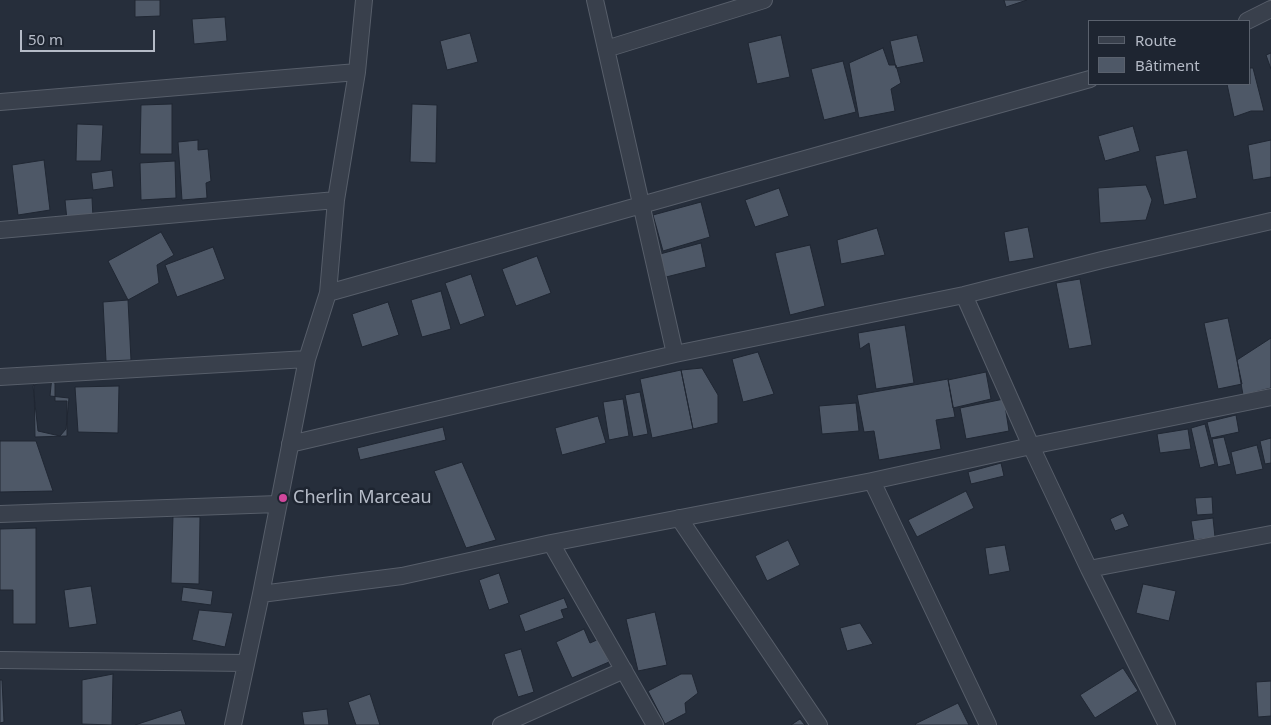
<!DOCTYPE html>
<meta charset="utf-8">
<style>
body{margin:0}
#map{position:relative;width:1271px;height:725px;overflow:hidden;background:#262e3b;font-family:"Noto Sans",sans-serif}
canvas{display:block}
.legend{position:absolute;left:1088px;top:20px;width:162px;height:65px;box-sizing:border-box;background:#1e2531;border:1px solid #5a616d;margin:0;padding:6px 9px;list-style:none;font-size:15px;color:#b5bbc7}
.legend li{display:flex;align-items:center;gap:10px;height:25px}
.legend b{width:25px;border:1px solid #5a616d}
.scale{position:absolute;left:20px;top:30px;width:135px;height:22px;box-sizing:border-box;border:2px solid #b5bbc7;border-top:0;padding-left:6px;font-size:15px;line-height:18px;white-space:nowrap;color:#b5bbc7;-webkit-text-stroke:4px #1e2531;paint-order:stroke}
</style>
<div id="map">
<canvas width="1271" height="725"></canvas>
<ul class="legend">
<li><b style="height:6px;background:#39404c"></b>Route</li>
<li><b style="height:14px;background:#4e5867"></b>Bâtiment</li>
</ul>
<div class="scale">50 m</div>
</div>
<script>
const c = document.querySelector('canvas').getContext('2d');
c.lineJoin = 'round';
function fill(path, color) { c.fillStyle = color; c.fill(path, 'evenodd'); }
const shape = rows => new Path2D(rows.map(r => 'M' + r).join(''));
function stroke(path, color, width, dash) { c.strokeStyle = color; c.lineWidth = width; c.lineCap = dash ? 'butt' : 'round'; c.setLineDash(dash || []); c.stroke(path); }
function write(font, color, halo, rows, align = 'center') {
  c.font = font + ' "Noto Sans",sans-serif'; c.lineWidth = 5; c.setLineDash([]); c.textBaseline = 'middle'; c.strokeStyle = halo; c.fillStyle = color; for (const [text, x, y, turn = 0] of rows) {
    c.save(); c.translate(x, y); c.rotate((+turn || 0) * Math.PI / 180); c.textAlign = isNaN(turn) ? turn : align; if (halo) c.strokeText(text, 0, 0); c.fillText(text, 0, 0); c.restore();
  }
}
const building = shape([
 [135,0,160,0,160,16,135,17,135,0],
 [1004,0,1027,0,1006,7,1004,0],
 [225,17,227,41,194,44,192,19,225,17],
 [470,33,478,62,447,70,440,41,470,33],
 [781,35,790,77,757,84,748,43,781,35],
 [917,35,924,62,896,68,890,41,917,35],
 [883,48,889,65,896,65,901,83,891,89,895,111,859,118,849,63,883,48],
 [1271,53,1271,69,1266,55,1271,53],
 [843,61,856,112,824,120,811,69,843,61],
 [1250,68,1253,68,1264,111,1251,111,1234,117,1227,84,1250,84,1250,68],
 [172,104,172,154,140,154,141,105,172,104],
 [412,104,437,105,436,163,410,162,412,104],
 [77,124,103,125,101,161,76,161,77,124],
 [1133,126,1140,151,1105,161,1098,136,1133,126],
 [198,140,198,150,208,149,211,181,206,183,207,198,182,200,178,142,198,140],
 [1271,140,1271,177,1253,180,1248,145,1271,140],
 [1187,150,1197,198,1164,205,1155,156,1187,150],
 [44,160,50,210,18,215,12,165,44,160],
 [175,161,176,198,141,200,140,163,175,161],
 [112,170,114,187,93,190,91,173,112,170],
 [1146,185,1152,200,1146,220,1100,223,1098,188,1146,185],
 [779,188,789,216,755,227,745,200,779,188],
 [92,198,93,218,67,220,65,200,92,198],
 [701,202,710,237,663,251,653,215,701,202],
 [1028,227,1034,258,1009,262,1004,232,1028,227],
 [877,228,885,255,841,264,837,240,877,228],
 [161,232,174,255,157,265,159,283,128,300,108,261,161,232],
 [701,243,706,267,666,277,660,254,701,243],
 [810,245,825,306,790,315,775,253,810,245],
 [213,247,225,279,177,297,165,265,213,247],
 [537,256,551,293,516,306,502,269,537,256],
 [471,274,485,316,460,325,445,283,471,274],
 [1080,279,1092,345,1069,349,1056,283,1080,279],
 [441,291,451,329,422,337,411,300,441,291],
 [128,300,131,360,106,361,103,302,128,300],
 [388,302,399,335,362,347,352,314,388,302],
 [1228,318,1242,384,1218,389,1204,323,1228,318],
 [905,325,914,383,876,389,869,343,860,349,858,333,905,325],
 [1271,338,1271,388,1243,395,1237,360,1271,338],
 [758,352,774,394,743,402,732,359,758,352],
 [702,368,718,395,718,423,693,429,681,370,702,368],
 [681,370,693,429,652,438,640,379,681,370],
 [986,372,991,399,953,408,948,380,986,372],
 [52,376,50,396,69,398,66,429,60,436,38,431,33,386,52,376],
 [34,377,55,383,55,401,67,401,67,436,35,437,34,377],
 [948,379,955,417,936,420,941,449,879,460,874,431,864,432,857,395,948,379],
 [119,386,118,433,78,432,75,387,119,386],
 [640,392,648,434,633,437,625,395,640,392],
 [623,399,629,436,609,440,603,402,623,399],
 [1004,399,1009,431,966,439,960,408,1004,399],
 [856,403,859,431,822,434,819,406,856,403],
 [1236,415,1239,432,1211,438,1207,422,1236,415],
 [598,416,606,443,562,455,555,428,598,416],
 [1205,424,1215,464,1200,468,1191,428,1205,424],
 [443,427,446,440,360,460,357,448,443,427],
 [1188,429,1191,449,1160,453,1157,434,1188,429],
 [1224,437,1231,464,1218,467,1212,439,1224,437],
 [1271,438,1271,463,1265,464,1260,441,1271,438],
 [0,441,36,441,53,491,0,492,0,441],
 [1257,445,1263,469,1236,475,1231,452,1257,445],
 [462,462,496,540,466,548,434,471,462,462],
 [1001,463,1004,476,971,484,968,472,1001,463],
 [966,491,974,508,917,537,908,520,966,491],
 [1212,497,1213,514,1197,515,1195,498,1212,497],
 [1123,513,1129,526,1115,531,1110,519,1123,513],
 [173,517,200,517,199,584,171,583,173,517],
 [1213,518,1215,537,1194,540,1191,521,1213,518],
 [36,528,36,624,13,624,13,590,0,590,0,529,36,528],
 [788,540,800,565,767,581,755,556,788,540],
 [1005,545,1010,571,989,575,985,548,1005,545],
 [499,573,509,603,489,610,479,580,499,573],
 [1143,584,1176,591,1169,621,1136,613,1143,584],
 [91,586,97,624,69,628,64,590,91,586],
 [183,587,213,591,211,605,181,601,183,587],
 [564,598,568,608,561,610,564,618,525,632,519,615,564,598],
 [199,610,233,613,225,647,192,640,199,610],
 [655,612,667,665,638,671,626,619,655,612],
 [860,623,873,644,847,651,840,628,860,623],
 [584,629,590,643,599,639,609,662,572,678,556,642,584,629],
 [521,649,534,692,518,697,504,654,521,649],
 [1123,668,1138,691,1095,718,1080,695,1123,668],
 [113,674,112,725,82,724,82,680,113,674],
 [681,674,692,674,698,693,685,703,686,713,665,724,648,691,681,674],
 [0,680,2,680,4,722,0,723,0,680],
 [1271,681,1271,716,1258,717,1256,682,1271,681],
 [370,694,380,725,356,725,348,702,370,694],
 [958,703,969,725,916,725,915,724,958,703],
 [327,709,329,725,304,725,302,712,327,709],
 [181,710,186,725,135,725,181,710],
 [800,719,805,725,791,725,800,719]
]);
const street = shape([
 [595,0,675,354],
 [1247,21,1271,9],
 [606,49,764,0],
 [0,102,357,72],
 [0,230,336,200],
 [328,293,1090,79],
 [964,295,1031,446,1089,569,1167,725],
 [0,377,307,359],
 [290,444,675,354,964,295,1102,260,1271,221],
 [872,481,988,725],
 [0,514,278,504],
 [679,518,819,725],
 [551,543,655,725],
 [1089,569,1271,534],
 [261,594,402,576,551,543,872,481,1031,446,1271,397],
 [0,660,246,663],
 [233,725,261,594,307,359,328,293,336,200,357,72,364,0],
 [501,725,624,670]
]);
const markers = [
 [283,498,5,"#d1479c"]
];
const poiNames = [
 ["Cherlin Marceau",293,498]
];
fill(building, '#4e5867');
stroke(building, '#202733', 1);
stroke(street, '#575e6a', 18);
stroke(street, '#39404c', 16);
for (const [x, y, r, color] of markers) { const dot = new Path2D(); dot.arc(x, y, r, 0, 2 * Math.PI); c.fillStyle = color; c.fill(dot); stroke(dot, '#1e2531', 2); }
write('18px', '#b5bbc7', '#1e2531', poiNames, 'left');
</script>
